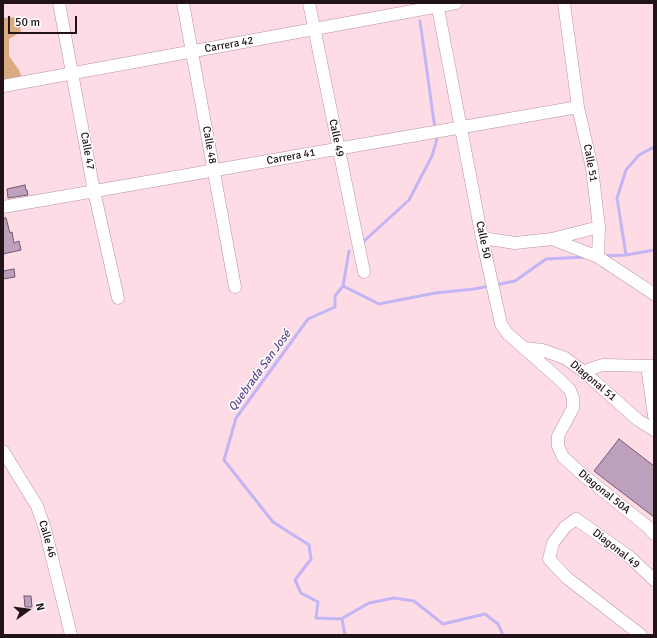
<!DOCTYPE html>
<meta charset="utf-8">
<style>
body{margin:0}
#map{position:relative;width:657px;height:638px;overflow:hidden;background:#fedce6;font-family:Signika,sans-serif}
canvas{display:block}
.frame{position:absolute;inset:0;border:4px solid #211318;pointer-events:none}
.north{position:absolute;left:8px;top:590px;width:40px;height:40px;-webkit-text-stroke:3px #fff;paint-order:stroke;rotate:76deg;font-size:11px;font-weight:700;line-height:16px;text-align:center;color:#211318}
.north::after{content:'';display:block;margin:auto;width:14px;height:18px;background:#211318;clip-path:polygon(50% 0,100% 100%,50% 72%,0 100%)}
.scale{position:absolute;left:8px;top:16px;width:69px;height:18px;box-sizing:border-box;border:2px solid #211318;border-top:0;padding-left:5px;font-size:12px;line-height:14px;white-space:nowrap;color:#211318;-webkit-text-stroke:3px #fff;paint-order:stroke}
</style>
<div id="map">
<canvas width="657" height="638"></canvas>
<div class="frame"></div>
<div class="north">N</div>
<div class="scale">50 m</div>
</div>
<script>
const c = document.querySelector('canvas').getContext('2d');
c.lineJoin = 'round';
function fill(path, color) { c.fillStyle = color; c.fill(path, 'evenodd'); }
const shape = rows => new Path2D(rows.map(r => 'M' + r).join(''));
function stroke(path, color, width, dash) { c.strokeStyle = color; c.lineWidth = width; c.lineCap = dash ? 'butt' : 'round'; c.setLineDash(dash || []); c.stroke(path); }
function write(font, color, halo, rows, align = 'center') {
  c.font = font + ' Signika,sans-serif'; c.lineWidth = 3; c.setLineDash([]); c.textBaseline = 'middle'; c.strokeStyle = halo; c.fillStyle = color; for (const [text, x, y, turn = 0] of rows) {
    c.save(); c.translate(x, y); c.rotate((+turn || 0) * Math.PI / 180); c.textAlign = isNaN(turn) ? turn : align; if (halo) c.strokeText(text, 0, 0); c.fillText(text, 0, 0); c.restore();
  }
}
const green = shape([
 [18,17,21,32,9,39,9,56,19,70,24,84,3,89,3,18]
]);
const stream = shape([
 [420,21,435,129],
 [362,243,409,200,432,156,437,139],
 [349,251,343,286,335,296,335,307,308,319,236,418,224,460,273,522,309,545,311,559,295,580,301,593,318,602,316,618,341,619,369,603,394,598,414,601,443,624,485,614,498,624,503,635],
 [626,255,617,198,626,170,639,155,654,147],
 [604,256,626,255,654,250],
 [495,285,515,281,546,259,587,257],
 [343,286,379,304,435,293,474,289,490,286],
 [342,619,345,635]
]);
const building = shape([
 [25,185,26,190,27,190,28,195,8,198,7,189,25,185],
 [3,218,6,218,10,233,12,232,14,243,19,241,21,250,3,254,3,218],
 [14,269,15,277,3,279,3,271,14,269],
 [619,439,654,466,654,517,594,471,619,439],
 [24,596,31,596,32,607,25,607,24,596]
]);
const minor = shape([
 [59,3,94,191,118,298],
 [183,3,235,287],
 [309,3,364,272],
 [437,3,482,238,501,324,507,333,559,379,570,390,573,398,573,408,558,436,558,446,563,457,583,475,648,527,654,534],
 [564,3,578,107,592,168,599,227,598,257],
 [3,86,456,3],
 [3,207,578,107],
 [482,238,515,243,552,239,599,227],
 [552,239,598,257,654,294],
 [524,348,542,350,565,358,584,372,638,420,654,430],
 [647,366,654,416],
 [584,372,593,368,603,365,654,366],
 [3,451,37,506,45,529,71,635],
 [641,635,567,578,549,559,553,543,565,527,576,519,631,558,654,580]
]);
const streetNames = [
 ["Carrera 42",229,45,-10],
 ["Calle 49",336,138,78],
 ["Calle 48",209,145,80],
 ["Calle 47",87,151,80],
 ["Carrera 41",291,157,-10],
 ["Calle 51",590,163,80],
 ["Calle 50",483,240,78],
 ["Diagonal 51",593,381,40],
 ["Diagonal 50A",604,492,39],
 ["Calle 46",47,539,74],
 ["Diagonal 49",616,549,38]
];
const waterNames = [
 ["Quebrada San José",260,371,-54]
];
fill(green, '#daaa80');
stroke(stream, '#c3b5f4', 3);
fill(building, '#bda1bc');
stroke(building, '#715871', 1);
stroke(minor, '#b9929e', 13);
stroke(minor, '#fff', 12);
write('11px', '#211318', '#fff', streetNames);
write('italic 12px', '#5b458f', '#fff', waterNames);
</script>
